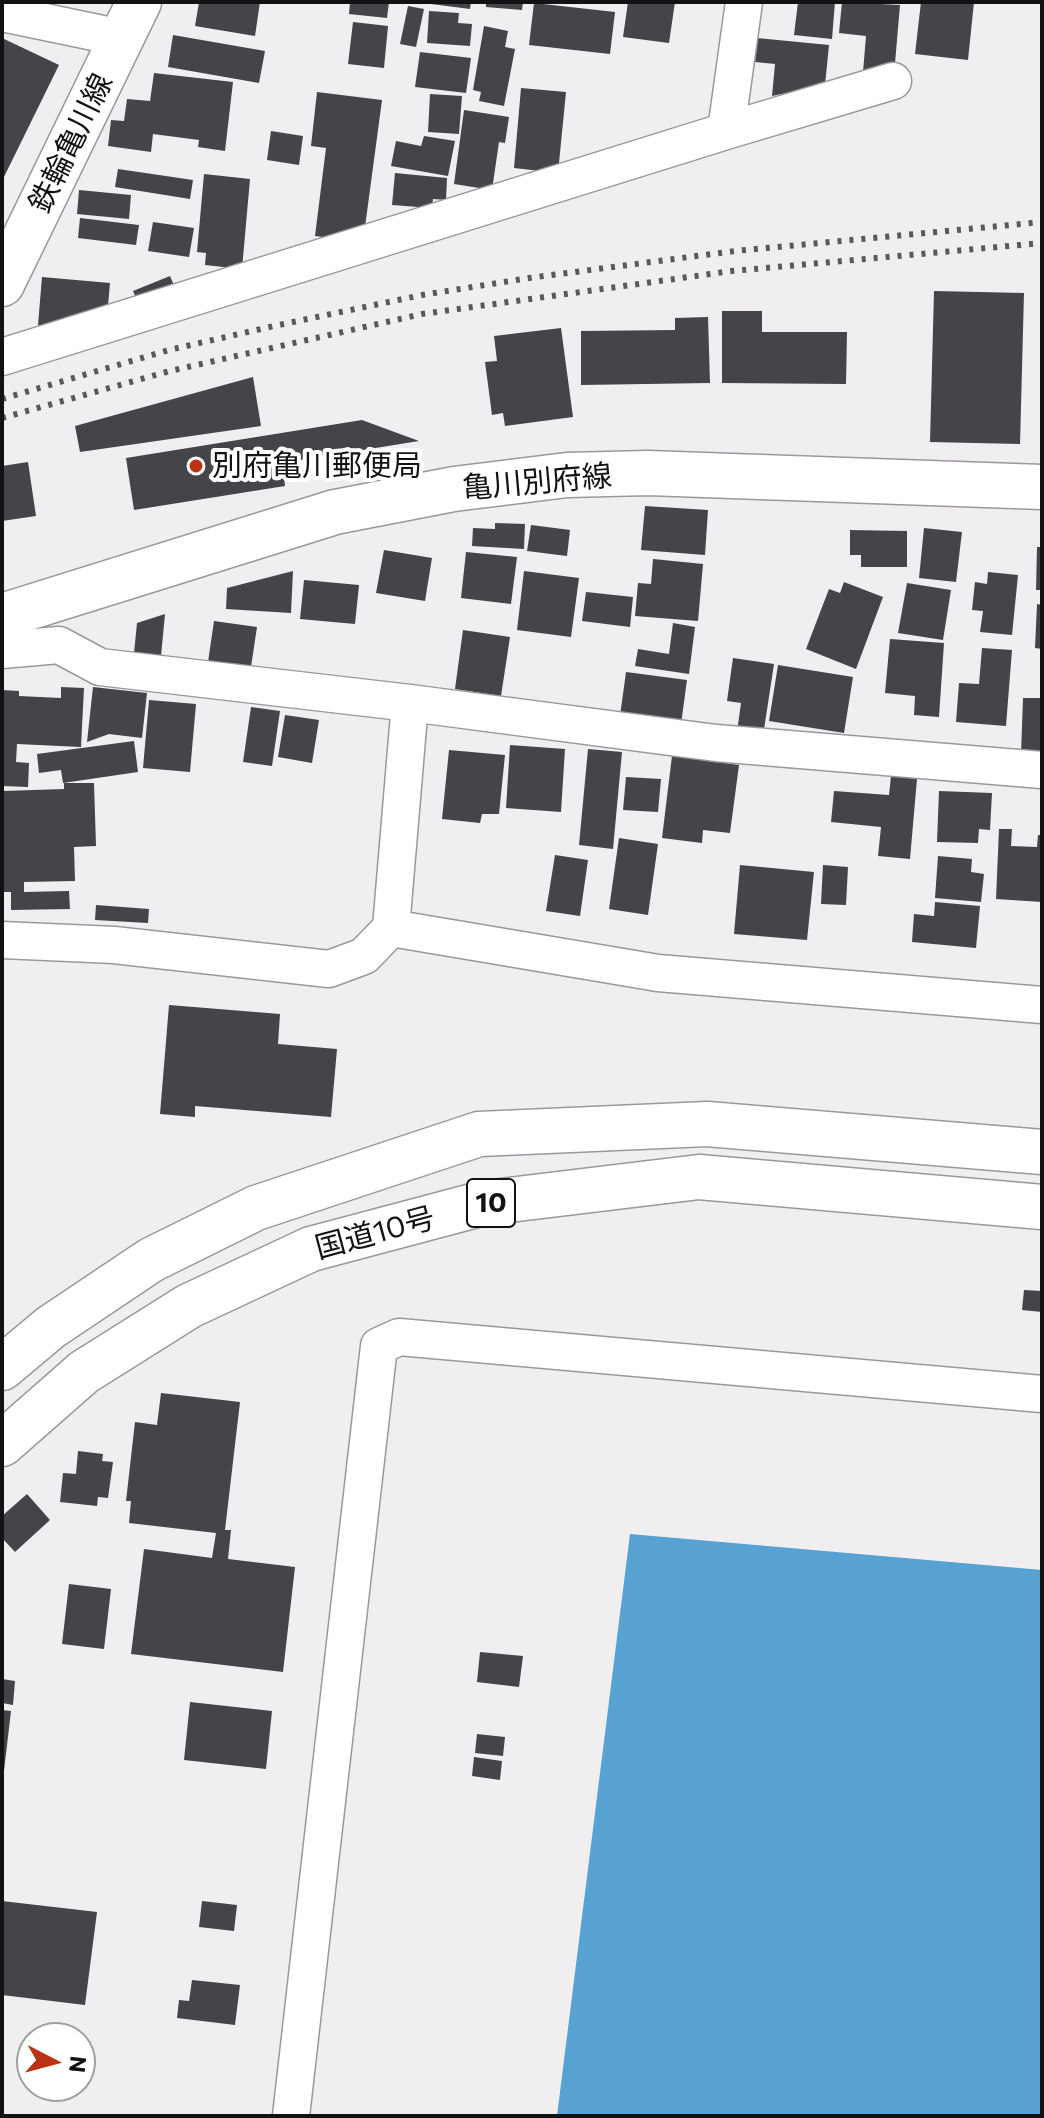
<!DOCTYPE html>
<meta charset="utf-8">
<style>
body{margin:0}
#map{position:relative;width:1044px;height:2118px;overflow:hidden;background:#f0eef1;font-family:Commissioner,sans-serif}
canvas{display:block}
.frame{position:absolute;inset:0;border:4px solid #131213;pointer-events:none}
.north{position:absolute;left:16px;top:2022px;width:80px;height:80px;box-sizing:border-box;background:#fff;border:2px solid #a1a0a1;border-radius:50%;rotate:96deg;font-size:22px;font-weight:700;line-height:32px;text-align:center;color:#131213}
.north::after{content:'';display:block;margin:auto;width:28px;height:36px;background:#bc3214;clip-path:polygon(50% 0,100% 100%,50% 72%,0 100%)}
</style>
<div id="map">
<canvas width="1044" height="2118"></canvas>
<div class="frame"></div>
<div class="north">N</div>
</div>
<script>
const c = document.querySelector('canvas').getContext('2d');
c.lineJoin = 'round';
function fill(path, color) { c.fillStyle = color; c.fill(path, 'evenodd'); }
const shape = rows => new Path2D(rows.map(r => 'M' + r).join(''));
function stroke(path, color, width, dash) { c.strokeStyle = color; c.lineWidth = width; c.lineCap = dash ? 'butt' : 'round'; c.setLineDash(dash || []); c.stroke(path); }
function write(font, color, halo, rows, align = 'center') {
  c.font = font + ' Commissioner,"Noto Sans JP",sans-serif'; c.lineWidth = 8; c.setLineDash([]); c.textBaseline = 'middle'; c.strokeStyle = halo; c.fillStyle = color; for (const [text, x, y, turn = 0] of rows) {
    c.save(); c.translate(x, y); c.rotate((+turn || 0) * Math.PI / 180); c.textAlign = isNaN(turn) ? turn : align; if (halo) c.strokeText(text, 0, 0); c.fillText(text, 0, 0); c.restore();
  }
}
const water = shape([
 [630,1534,1042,1570,1042,2116,557,2116]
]);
const building = shape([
 [199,2,260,2,255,36,195,26],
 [350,2,389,2,387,18,349,14],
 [431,2,471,2,470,9,431,4],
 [486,2,523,2,522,10,486,7],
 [628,2,675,2,669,43,623,37],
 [798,2,835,2,832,39,794,35],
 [842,2,900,5,894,75,863,72,866,36,839,33],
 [921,2,974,2,968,60,915,54],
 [534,3,615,12,610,54,529,45],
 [408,6,424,9,416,47,400,44],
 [429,11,459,13,458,23,472,24,470,46,427,43],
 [353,22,388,26,384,68,348,64],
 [484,26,508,31,505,47,515,49,504,106,479,101,481,92,473,90],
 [173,35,265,51,259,83,168,67],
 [2,38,59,65,2,181],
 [757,38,829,45,825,85,772,96,775,64,755,62],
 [420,52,471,58,466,93,415,87],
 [154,73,233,82,225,151,198,147,199,140,153,134,151,152,108,146,111,120,124,121,127,99,150,101],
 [521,88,566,92,558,173,514,168],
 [317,92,382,100,363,242,315,236,326,148,311,146],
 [430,94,462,96,459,134,428,132],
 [464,110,509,117,505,143,499,142,492,190,454,184],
 [271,131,303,136,299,165,267,160],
 [424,136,455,141,448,176,391,166,396,141,421,146],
 [118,169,193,180,190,199,115,187],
 [395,173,447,178,446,200,433,199,432,208,392,205],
 [204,174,250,179,242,269,205,265,206,253,197,252],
 [79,190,131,195,129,219,77,214],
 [80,218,139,225,136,245,78,238],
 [153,222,194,228,189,257,148,251],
 [170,276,177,292,140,307,133,291],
 [42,277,110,283,107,317,73,328,38,325],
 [934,291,1024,293,1020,444,930,442],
 [722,311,762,311,762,332,847,332,846,384,722,383],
 [708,317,710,383,581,385,581,331,675,330,675,318],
 [561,328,573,417,505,426,503,413,492,415,485,362,497,361,494,336],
 [253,377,261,426,80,452,75,426],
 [362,420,419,441,282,463,285,486,134,510,126,458],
 [28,462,36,516,2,521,2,466],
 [645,506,708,510,705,555,641,550],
 [495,523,525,524,524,549,472,546,473,528,495,529],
 [531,525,570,530,567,556,527,551],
 [924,528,962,532,956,582,919,578],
 [850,530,907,531,907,567,861,567,861,555,850,555],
 [1037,547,1042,547,1042,590,1036,590],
 [384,550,432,558,425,601,376,593],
 [466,552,517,557,511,604,461,598],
 [653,559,703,564,698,621,635,616,638,583,651,584],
 [293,571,291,613,226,609,227,588],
 [524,571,579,578,571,637,517,630],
 [988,572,1018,575,1012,635,980,632,983,611,972,610,975,582,987,584],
 [304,580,359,585,355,624,300,619],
 [844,582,883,597,856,669,806,649,829,589,840,593],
 [907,583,951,590,943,640,898,633],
 [586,592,633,597,630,627,582,621],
 [1037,604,1042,605,1042,649,1035,648],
 [165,614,161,656,134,653,137,623],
 [214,621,257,627,251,667,208,662],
 [673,623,695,627,689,674,635,666,638,649,669,654],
 [463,630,510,637,501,696,455,689],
 [890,639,944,643,939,717,914,715,915,696,885,693],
 [982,648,1012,650,1006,726,956,722,959,683,979,684],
 [733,658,774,664,763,736,737,732,741,703,727,701],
 [778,665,853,677,844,733,769,721],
 [626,672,687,680,681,724,620,716],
 [61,687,84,688,81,747,17,744,16,762,29,763,28,787,2,786,2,690,19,691,19,696,61,698],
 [93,687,147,693,142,738,109,734,87,742],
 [1023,698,1042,698,1042,754,1021,754],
 [149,700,196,704,190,772,143,768],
 [251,707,280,711,272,766,243,762],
 [285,715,319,720,312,763,278,757],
 [134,741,138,772,63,783,61,770,39,773,37,754],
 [510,745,565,749,561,812,506,808],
 [588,749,622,752,613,849,579,845],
 [449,750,505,755,499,814,482,814,480,823,442,819],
 [672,756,739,765,730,833,703,830,702,843,662,838],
 [891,776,917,779,910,859,878,856,881,827,831,822,834,791,889,795],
 [626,777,661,779,658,812,623,810],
 [64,783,94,783,96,846,74,847,75,881,24,882,24,892,69,891,70,909,11,910,11,892,2,892,2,791,64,789],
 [939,791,992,793,990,830,979,829,978,843,937,842],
 [999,829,1012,829,1011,846,1037,847,1038,835,1042,835,1042,902,996,899],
 [619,838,658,844,648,915,609,909],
 [555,855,588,860,580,916,546,911],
 [938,856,972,859,971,872,984,874,981,902,935,898],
 [740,865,814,872,807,940,734,934],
 [823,865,848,867,846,905,821,904],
 [935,902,980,906,976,948,912,942,914,914,934,916],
 [96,905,149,909,148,923,95,920],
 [169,1005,280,1014,278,1044,337,1049,331,1117,195,1106,195,1117,160,1114],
 [1024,1290,1042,1291,1042,1312,1022,1310],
 [161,1393,240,1402,225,1530,231,1530,228,1559,295,1567,283,1672,131,1654,144,1549,212,1558,216,1533,129,1523,131,1501,126,1501,135,1422,157,1425],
 [78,1451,103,1454,102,1461,113,1462,108,1498,98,1497,97,1506,60,1502,63,1473,76,1474],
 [27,1494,50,1520,15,1552,2,1538,2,1516],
 [69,1584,111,1589,104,1649,62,1644],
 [480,1652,523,1656,519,1687,477,1682],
 [2,1679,15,1681,13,1705,2,1703],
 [190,1702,272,1711,266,1769,184,1760],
 [2,1710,11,1711,4,1771,2,1771],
 [477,1734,505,1737,503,1756,475,1753],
 [474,1757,502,1761,500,1780,472,1776],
 [2,1901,97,1912,85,2005,2,1995],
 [202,1901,237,1905,234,1931,199,1927],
 [192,1980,240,1985,235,2025,177,2018,179,2000,189,2001]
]);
const minor = shape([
 [2,13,122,38],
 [726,131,744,2],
 [2,357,726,131,893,81],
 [2,650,59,645,100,667,410,703,716,743,1042,770],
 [391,928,658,973,1042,1005],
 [2,940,114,945,329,969,364,956,391,928,410,703],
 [291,2116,379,1346,399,1337,1042,1394]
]);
const major = shape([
 [2,284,139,2],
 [2,616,335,512,454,489,567,475,648,473,1042,487]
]);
const highway = shape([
 [2,1368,51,1327,151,1260,256,1208,479,1134,707,1124,1042,1152],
 [2,1444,84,1372,189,1306,311,1249,484,1203,699,1177,1042,1207]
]);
const rail = shape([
 [2,399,169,350,274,326,422,295,529,278,735,251,1042,222],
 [2,418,170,371,422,314,732,271,1042,243]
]);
const markers = [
 [196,466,8,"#bc3214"]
];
const shields = [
 [491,1203,48]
];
const shieldNames = [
 ["10",491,1203]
];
const streetNames = [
 ["鉄輪亀川線",71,143,-64],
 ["亀川別府線",537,482,-5],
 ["国道10号",375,1233,-15]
];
const poiNames = [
 ["別府亀川郵便局",212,466]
];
fill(water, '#58a2d3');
fill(building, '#444548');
stroke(minor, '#9b989c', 39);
stroke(major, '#9b989c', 47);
stroke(highway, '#9b989c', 47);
stroke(minor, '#fff', 36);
stroke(major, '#fff', 44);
stroke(highway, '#fff', 44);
stroke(rail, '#5a595a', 6, [4, 8]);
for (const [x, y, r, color] of markers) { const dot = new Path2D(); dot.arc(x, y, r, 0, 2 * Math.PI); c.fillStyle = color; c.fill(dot); stroke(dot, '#fff', 3); }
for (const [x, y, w] of shields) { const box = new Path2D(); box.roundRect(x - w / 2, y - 24, w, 48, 6); c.fillStyle = '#fff'; c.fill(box); stroke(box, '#131213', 2); }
write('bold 28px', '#131213', null, shieldNames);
write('30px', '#131213', '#fff', streetNames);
write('30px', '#131213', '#fff', poiNames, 'left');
</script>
